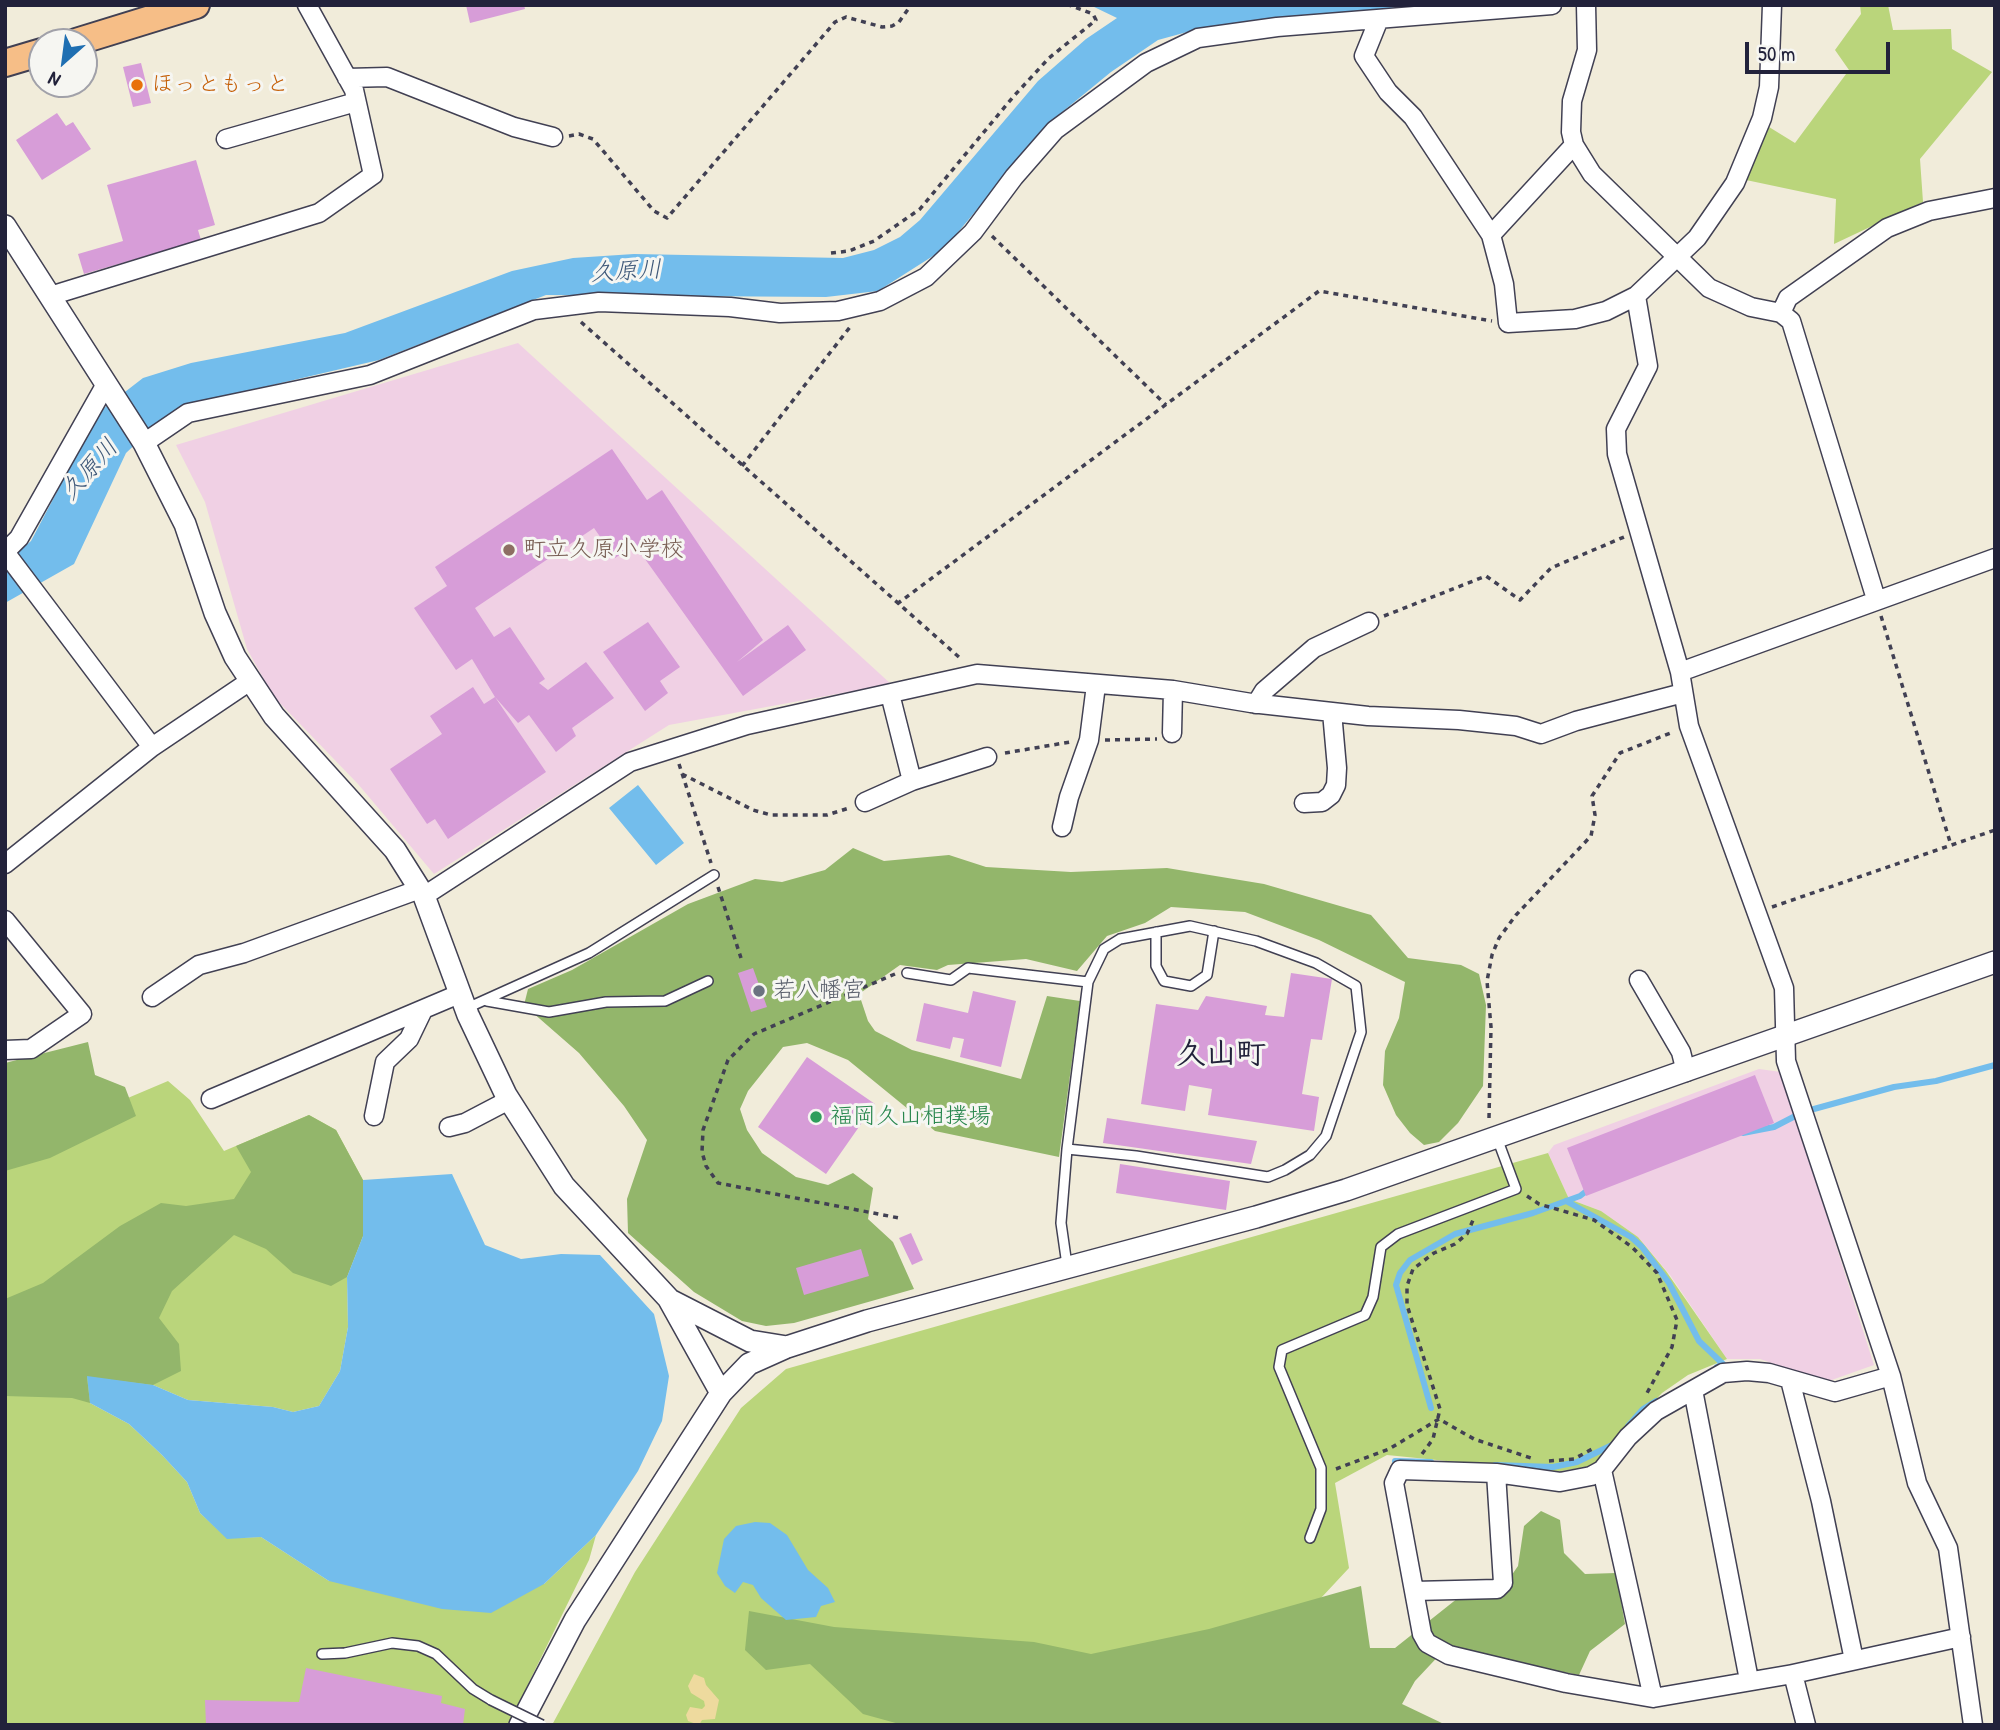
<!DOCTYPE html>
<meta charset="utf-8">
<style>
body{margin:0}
#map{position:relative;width:2000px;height:1730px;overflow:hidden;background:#f1ecda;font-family:"Patrick Hand",sans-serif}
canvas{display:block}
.frame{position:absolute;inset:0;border:7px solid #22223b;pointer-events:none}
.north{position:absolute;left:28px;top:28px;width:70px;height:70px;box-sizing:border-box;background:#f6f6f2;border:2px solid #a1a1a9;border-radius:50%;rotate:208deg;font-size:19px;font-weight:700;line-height:28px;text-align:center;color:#22223b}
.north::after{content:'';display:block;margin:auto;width:24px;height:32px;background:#1f6fb2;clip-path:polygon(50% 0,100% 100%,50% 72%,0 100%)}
.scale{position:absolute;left:1745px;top:42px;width:145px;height:32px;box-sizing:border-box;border:4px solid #22223b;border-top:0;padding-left:9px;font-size:21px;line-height:24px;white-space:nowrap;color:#22223b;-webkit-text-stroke:5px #f6f6f2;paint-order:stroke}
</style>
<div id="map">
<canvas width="2000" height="1730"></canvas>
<div class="frame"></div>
<div class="north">N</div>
<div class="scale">50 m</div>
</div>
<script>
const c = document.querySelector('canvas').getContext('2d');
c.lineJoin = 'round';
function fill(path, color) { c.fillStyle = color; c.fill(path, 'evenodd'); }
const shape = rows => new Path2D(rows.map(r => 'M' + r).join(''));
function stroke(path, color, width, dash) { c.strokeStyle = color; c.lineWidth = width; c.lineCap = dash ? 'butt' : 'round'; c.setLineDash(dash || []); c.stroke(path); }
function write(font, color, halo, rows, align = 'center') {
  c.font = font + ' "Patrick Hand","Klee One",sans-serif'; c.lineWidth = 6; c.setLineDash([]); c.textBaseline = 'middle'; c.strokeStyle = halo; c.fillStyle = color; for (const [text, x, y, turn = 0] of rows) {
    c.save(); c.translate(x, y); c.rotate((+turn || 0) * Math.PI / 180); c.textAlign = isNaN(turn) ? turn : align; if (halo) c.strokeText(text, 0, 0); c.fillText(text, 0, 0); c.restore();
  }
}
const built = shape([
 [518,343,891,684,669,725,434,874,358,784,273,696,247,649,205,502,176,445],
 [1759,1069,1781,1072,1874,1365,1826,1382,1760,1359,1727,1359,1670,1275,1638,1237,1601,1211,1569,1199,1548,1153,1554,1145]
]);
const green = shape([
 [1860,5,1888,5,1893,30,1951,29,1952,49,1992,72,1920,159,1923,202,1834,244,1836,199,1746,180,1769,127,1795,143,1849,70,1835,50,1861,14],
 [168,1081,190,1100,224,1151,309,1115,336,1130,363,1180,363,1236,347,1277,348,1327,340,1371,319,1406,293,1412,273,1407,188,1400,153,1385,90,1403,129,1424,162,1455,187,1482,200,1513,227,1538,261,1537,329,1581,544,1584,596,1535,589,1560,508,1725,5,1725,5,1150],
 [1548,1153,1569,1199,1601,1211,1638,1237,1666,1271,1727,1359,1688,1375,1662,1393,1633,1424,1602,1464,1556,1472,1387,1455,1335,1483,1349,1568,1321,1598,1085,1670,1446,1725,552,1725,635,1572,741,1408,786,1369]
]);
const forest = shape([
 [853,848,884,861,949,855,986,867,1071,872,1167,868,1264,884,1371,915,1408,958,1461,965,1479,974,1486,1005,1483,1086,1458,1123,1439,1142,1424,1145,1410,1133,1396,1115,1383,1085,1385,1051,1399,1018,1405,982,1319,940,1245,912,1171,907,1145,923,1107,936,1077,971,1026,959,948,965,937,970,900,965,859,994,868,1021,875,1031,912,1050,1021,1079,1047,996,1080,1001,1059,1157,935,1131,848,1060,807,1043,783,1047,748,1091,740,1109,747,1130,762,1153,796,1177,828,1185,853,1173,873,1188,868,1219,893,1242,914,1289,794,1323,766,1326,742,1321,694,1292,628,1233,627,1199,647,1140,624,1106,579,1053,524,1005,528,989,572,970,688,904,755,879,782,882,825,870],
 [88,1042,95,1075,125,1087,136,1116,50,1158,5,1171,5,1063],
 [309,1115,336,1130,363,1180,363,1236,347,1277,331,1286,293,1273,266,1249,234,1235,172,1291,159,1318,179,1344,181,1371,153,1385,87,1377,90,1403,72,1398,5,1396,5,1299,43,1283,120,1226,161,1203,186,1206,234,1199,251,1172,236,1146],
 [1541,1511,1560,1520,1564,1553,1585,1574,1616,1573,1625,1624,1590,1651,1579,1675,1445,1649,1415,1681,1402,1704,1446,1725,903,1725,863,1714,810,1664,766,1670,745,1650,749,1611,834,1627,1034,1642,1091,1654,1209,1629,1361,1586,1370,1648,1395,1648,1458,1598,1500,1592,1518,1566,1524,1526]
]);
const sand = shape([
 [694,1674,704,1678,706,1685,719,1700,715,1719,702,1720,699,1725,688,1721,686,1715,690,1707,702,1709,705,1706,704,1701,691,1693,688,1686]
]);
const water = shape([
 [1090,5,1418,5,1198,29,1158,40,1111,72,1050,122,944,249,878,291,826,297,546,295,379,360,183,406,163,418,126,453,74,564,5,603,5,564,31,541,99,412,143,378,191,363,345,333,512,271,573,258,634,254,843,258,874,250,900,237,920,220,1038,81,1086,39,1117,18],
 [638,785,684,843,656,865,609,808],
 [452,1174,485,1245,521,1259,561,1254,600,1255,654,1314,669,1376,662,1421,638,1471,596,1535,544,1584,491,1613,442,1609,329,1581,261,1537,227,1539,200,1513,187,1482,162,1455,129,1424,90,1403,87,1376,153,1385,188,1400,273,1407,293,1412,319,1406,340,1371,348,1327,347,1277,363,1236,363,1180],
 [755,1522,770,1523,787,1535,808,1570,828,1588,835,1602,821,1606,816,1617,786,1620,761,1598,753,1585,743,1582,735,1593,725,1586,717,1573,724,1539,736,1526]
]);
const stream = shape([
 [1743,1133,1774,1127,1803,1112,1894,1087,1936,1081,1995,1065],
 [1566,1201,1631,1237,1642,1247,1669,1283,1699,1341,1723,1364,1717,1367],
 [1431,1408,1396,1285,1400,1273,1410,1260,1455,1234,1533,1213,1580,1196,1589,1189],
 [1628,1426,1643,1409,1656,1401],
 [1395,1461,1431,1462],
 [1495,1465,1553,1467,1577,1462,1612,1445]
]);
const building = shape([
 [466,5,524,5,525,9,470,23],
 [141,63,151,103,133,107,123,67],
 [57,113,66,126,73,122,91,149,42,180,16,140],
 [196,160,215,225,198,230,201,240,84,274,78,254,123,241,107,185],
 [612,449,647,500,662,490,763,640,737,662,788,625,806,650,743,696,635,545,615,558,594,528,475,608,494,637,510,627,545,679,539,683,548,690,586,662,614,698,572,728,576,736,556,752,529,715,518,723,495,697,472,659,456,670,414,608,447,586,435,567],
 [648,622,680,667,660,681,668,693,645,711,603,652],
 [473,687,484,704,495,697,546,772,448,839,435,819,427,824,390,769,442,734,430,716],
 [753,968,767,1007,751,1012,738,973],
 [1291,973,1332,979,1322,1040,1311,1039,1302,1094,1319,1097,1314,1131,1208,1115,1212,1089,1189,1085,1185,1111,1141,1104,1156,1004,1198,1010,1206,996,1267,1006,1265,1015,1284,1017],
 [973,991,1016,1001,1001,1067,960,1057,964,1039,953,1037,950,1049,916,1041,924,1003,968,1013],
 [807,1057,875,1104,826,1174,758,1127],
 [1755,1075,1774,1123,1586,1196,1567,1148],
 [1107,1118,1257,1141,1251,1164,1103,1143],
 [1120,1164,1230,1181,1226,1210,1116,1193],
 [911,1233,923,1260,912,1265,899,1238],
 [861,1249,869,1276,804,1295,796,1268],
 [306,1668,442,1696,441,1703,465,1709,463,1725,206,1725,205,1700,299,1702]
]);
const path = shape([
 [569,136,579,134,593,139,654,211,667,218,835,22,846,17,882,27,892,26,899,22,911,5],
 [992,236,1166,405],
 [831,253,849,251,874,241,920,209,1013,97,1049,58,1096,20,1093,14,1069,5],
 [581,322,960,658],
 [742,466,850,327],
 [897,604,1319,291,1492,321],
 [1384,616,1486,576,1520,600,1551,568,1624,537],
 [1881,616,1951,845],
 [1105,740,1157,739],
 [1005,753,1070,742],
 [679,764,711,863],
 [682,774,753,810,771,815,827,815,849,808],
 [718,887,741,958],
 [1772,907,1995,830],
 [895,974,754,1034,728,1060,703,1130,702,1152,706,1166,718,1183,899,1218],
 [1489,1118,1491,1027,1487,981,1492,955,1499,938,1516,915,1591,836,1595,815,1592,796,1620,753,1673,732],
 [1527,1196,1539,1204,1594,1220,1632,1247,1657,1273,1677,1320,1672,1347,1647,1393],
 [1422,1454,1433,1439,1440,1409,1407,1305,1407,1286,1413,1269,1434,1253,1455,1244,1467,1234,1473,1220],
 [1549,1461,1574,1459,1594,1448],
 [1336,1469,1389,1449,1439,1419,1474,1439,1531,1458]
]);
const service = shape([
 [1156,932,1156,966,1164,981,1191,986,1207,975,1214,931],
 [907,973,951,980,968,968,1088,982],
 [487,1001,549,1012,606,1002,665,1001,708,981],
 [467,1008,589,953,714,875],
 [1067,1149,1136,1156,1268,1177,1285,1170,1310,1155,1326,1136,1361,1032,1356,986,1316,963,1256,941,1190,926,1120,939,1104,949,1088,982,1067,1149,1061,1223,1067,1265],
 [1310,1538,1321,1509,1321,1468,1279,1367,1282,1350,1365,1315,1373,1297,1381,1247,1398,1234,1516,1189,1497,1138],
 [322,1654,345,1653,392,1643,418,1646,436,1654,473,1689,491,1700]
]);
const minor = shape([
 [1586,5,1587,50,1572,101,1571,132,1574,145,1592,174,1709,288,1751,307,1781,313,1791,321,1876,599],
 [1379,19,1364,56,1388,92,1413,117,1491,235,1504,284,1508,323,1575,319,1606,311,1636,296,1697,238,1735,183,1762,118,1769,87,1772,5],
 [347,78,387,77,514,127,553,137],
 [226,139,356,102],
 [1491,235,1574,145],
 [50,296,319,213,373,175,354,90,307,5],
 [1636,296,1648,366,1616,429,1617,454,1680,672,1689,726,1784,988,1786,1061,1891,1376,1917,1483,1948,1548,1973,1725],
 [1781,313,1788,298,1887,228,1929,211,1995,198],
 [144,443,188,413,370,375,534,310,599,302,730,307,780,313,838,311,880,301,926,277,973,232,1014,177,1055,130,1146,63,1198,38,1277,27,1552,5],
 [5,552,152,747],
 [5,552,19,538,106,384],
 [1680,672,1995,558],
 [890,694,912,781],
 [1256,704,1264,691,1314,648,1369,622],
 [1172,733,1173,690],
 [865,802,912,781,987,757],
 [1304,803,1322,802,1331,795,1336,785,1337,768,1332,712],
 [1062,827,1069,797,1089,740,1096,685],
 [5,864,152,747,250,681],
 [424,896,630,762,747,725,977,674,1173,690,1251,703,1368,716,1459,720,1516,726,1541,734,1576,721,1683,693],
 [5,920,82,1014,31,1049,5,1050],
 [1639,980,1681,1052,1686,1072],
 [152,997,199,965,244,953,420,889],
 [211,1099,459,994],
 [374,1116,385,1062,409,1039,423,1010],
 [449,1127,465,1123,509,1100],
 [1790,1380,1821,1501,1854,1660],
 [1693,1390,1656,1411,1628,1437,1602,1470,1591,1476,1560,1482,1496,1473,1400,1470,1394,1483,1422,1634,1427,1643,1449,1655,1566,1683,1653,1698,1793,1674,1961,1637],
 [1602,1470,1653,1698],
 [1414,1591,1497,1589,1503,1583,1496,1473],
 [1793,1674,1806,1725],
 [1749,1680,1693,1390,1723,1373,1747,1371,1769,1373,1835,1392,1891,1376]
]);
const tertiary = shape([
 [5,226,144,443,185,524,215,613,235,657,274,716,395,850,424,896,468,1015,506,1095,564,1186,668,1298,721,1393],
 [670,1300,750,1341,787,1347],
 [520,1725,575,1620,721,1393,749,1364,787,1347,867,1321,1256,1217,1346,1190,1995,962]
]);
const primary = shape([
 [76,42,196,5],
 [5,63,42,52]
]);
const serviceBridge = shape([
 [491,1700,542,1725]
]);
const markers = [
 [137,85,7,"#e8710a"],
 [509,550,7,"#8d6e63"],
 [759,991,7,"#6b7280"],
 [816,1117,7,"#2e9e5b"]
];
const foodNames = [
 ["ほっともっと",151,85]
];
const educationNames = [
 ["町立久原小学校",523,550]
];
const worshipNames = [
 ["若八幡宮",773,991]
];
const leisureNames = [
 ["福岡久山相撲場",830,1117]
];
const waterNames = [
 ["久原川",626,272,-3],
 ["久原川",90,470,-48]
];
const districtNames = [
 ["久山町",1221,1055]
];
fill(built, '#f0d0e4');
fill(green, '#bad57b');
fill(forest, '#93b66b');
fill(sand, '#eeda9e');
fill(water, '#73bdec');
stroke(stream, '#73bdec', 6);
fill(building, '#d79dd8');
stroke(service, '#414053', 12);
stroke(minor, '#414053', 21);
stroke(tertiary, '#414053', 24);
stroke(primary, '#414053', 30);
stroke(path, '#414053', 3.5, [5, 5]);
stroke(service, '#fff', 9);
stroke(minor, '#fff', 18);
stroke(tertiary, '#fff', 21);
stroke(primary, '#f6be87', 26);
stroke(serviceBridge, '#414053', 12, []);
stroke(serviceBridge, '#fff', 9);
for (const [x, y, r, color] of markers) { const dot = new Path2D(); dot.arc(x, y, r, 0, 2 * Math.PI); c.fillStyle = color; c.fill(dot); stroke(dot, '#f6f6f2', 2.5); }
write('23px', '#c56008', '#f6f6f2', foodNames, 'left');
write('23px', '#785e54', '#f6f6f2', educationNames, 'left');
write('23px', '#5b616d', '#f6f6f2', worshipNames, 'left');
write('23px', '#27864d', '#f6f6f2', leisureNames, 'left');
write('italic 24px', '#3e5879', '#f6f6f2', waterNames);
write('bold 30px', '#22223b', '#f6f6f2', districtNames);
</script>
